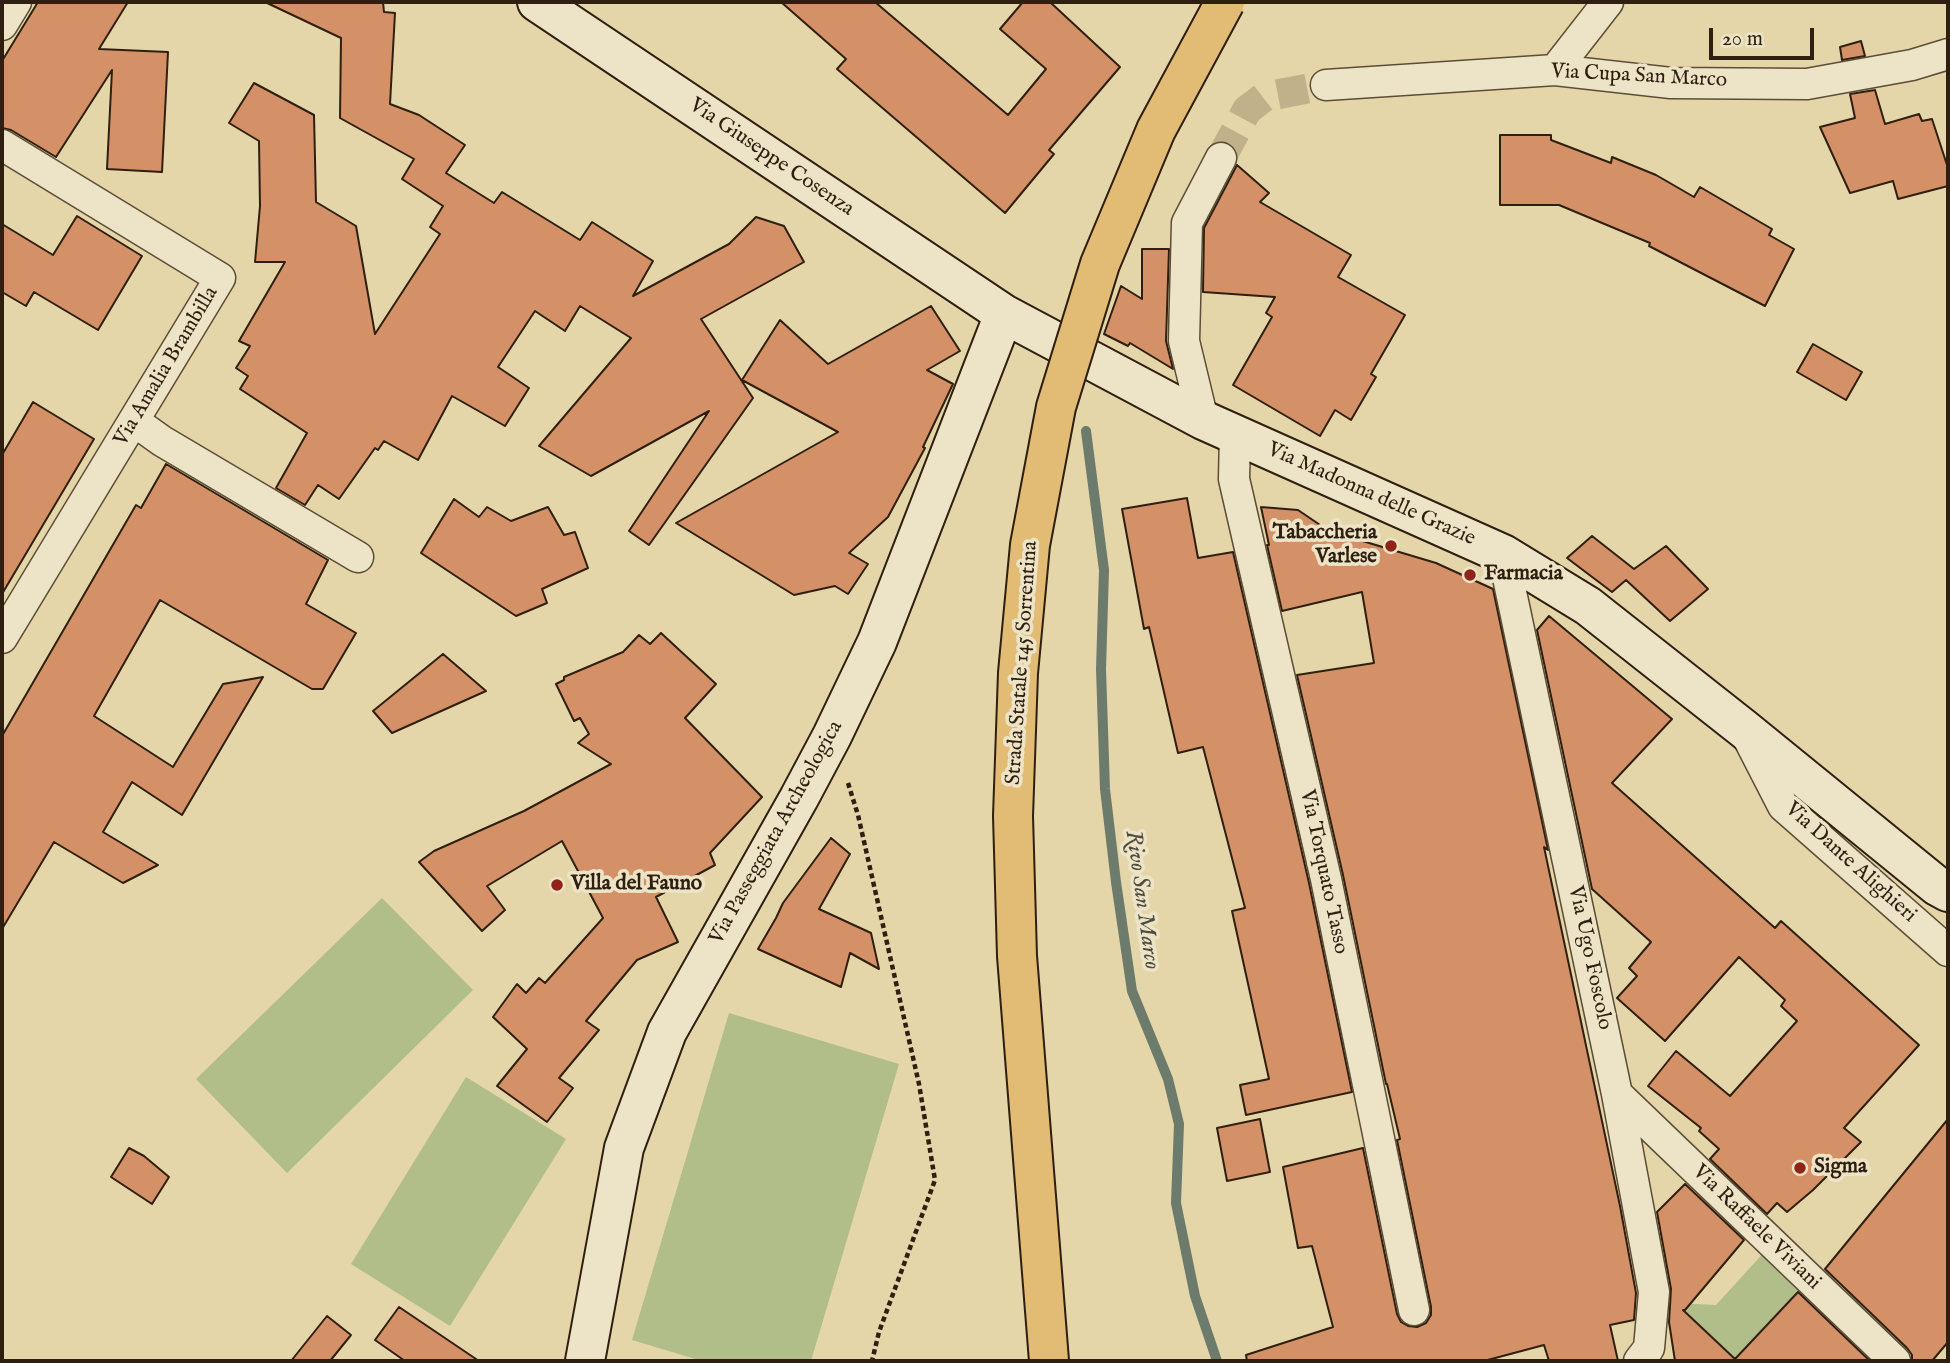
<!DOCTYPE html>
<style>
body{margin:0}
#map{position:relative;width:1950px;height:1363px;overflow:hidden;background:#e4d6a9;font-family:"IM FELL English",serif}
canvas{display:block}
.frame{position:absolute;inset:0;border:4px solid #2f1f10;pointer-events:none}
.scale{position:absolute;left:1709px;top:28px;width:105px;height:32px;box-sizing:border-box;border:4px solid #2f1f10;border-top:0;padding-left:9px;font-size:21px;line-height:24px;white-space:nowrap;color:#2f1f10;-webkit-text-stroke:5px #ede4c7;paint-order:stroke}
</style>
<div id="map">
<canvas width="1950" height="1363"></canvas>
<div class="frame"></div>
<div class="scale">20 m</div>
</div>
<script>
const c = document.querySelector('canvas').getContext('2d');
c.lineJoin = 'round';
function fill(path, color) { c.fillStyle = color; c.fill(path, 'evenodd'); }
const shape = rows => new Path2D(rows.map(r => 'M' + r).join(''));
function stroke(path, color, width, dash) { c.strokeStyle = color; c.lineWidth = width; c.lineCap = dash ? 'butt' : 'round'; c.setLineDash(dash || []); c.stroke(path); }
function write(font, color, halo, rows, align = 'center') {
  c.font = font + ' "IM FELL English",serif'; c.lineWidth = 7; c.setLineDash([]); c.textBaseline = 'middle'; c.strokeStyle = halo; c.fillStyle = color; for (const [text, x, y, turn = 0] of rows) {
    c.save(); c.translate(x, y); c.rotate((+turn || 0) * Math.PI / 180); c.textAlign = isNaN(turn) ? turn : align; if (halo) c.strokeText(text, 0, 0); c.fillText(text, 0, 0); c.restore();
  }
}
const green = shape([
 [382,898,473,990,287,1173,196,1079],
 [729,1013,899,1064,811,1361,702,1361,632,1340],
 [466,1077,566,1139,450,1326,351,1264],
 [1768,1248,1806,1284,1749,1344,1766,1361,1738,1361,1675,1303,1716,1305]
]);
const stream = shape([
 [1086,431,1104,570,1101,669,1105,789,1116,882,1132,991,1168,1079,1179,1124,1176,1203,1195,1296,1217,1361]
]);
const building = shape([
 [38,2,128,2,99,49,168,52,162,172,107,169,112,70,56,157,11,130,2,128,2,61,38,2],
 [265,2,383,2,384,12,395,13,390,104,419,115,465,145,446,173,494,203,502,192,580,240,592,222,653,261,633,296,729,244,756,217,784,226,804,262,701,319,753,398,649,545,629,531,709,411,591,476,539,446,631,338,580,306,565,331,535,311,498,367,529,388,505,426,452,396,418,460,384,441,378,450,375,448,339,499,318,485,305,505,276,488,307,433,240,389,248,376,236,368,250,346,239,341,285,262,255,262,260,206,259,141,229,123,254,83,314,115,316,202,356,226,375,334,440,234,430,227,443,206,402,179,414,159,340,118,341,38,265,2],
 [781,2,875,2,1008,115,1046,69,1000,29,1023,2,1050,2,1120,67,1049,150,1054,154,1005,213,837,69,846,59,781,2],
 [1861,41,1865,56,1842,60,1840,47,1861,41],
 [1875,90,1885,124,1919,114,1922,121,1932,119,1948,168,1948,186,1898,199,1893,181,1850,193,1820,127,1855,118,1850,94,1875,90],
 [1500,135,1551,135,1551,140,1611,163,1612,157,1656,175,1694,197,1700,187,1772,229,1769,235,1794,249,1765,306,1649,246,1650,243,1559,205,1500,205,1500,135],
 [1237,165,1269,193,1260,202,1351,255,1338,277,1405,315,1371,374,1376,377,1351,420,1335,410,1320,436,1233,385,1272,317,1266,313,1275,297,1203,292,1204,228,1237,165],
 [77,216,142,256,98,330,34,292,26,306,2,292,2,224,53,255,77,216],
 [1142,249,1169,249,1166,341,1173,369,1130,343,1128,346,1104,334,1121,286,1142,299,1142,249],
 [931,306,960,351,927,370,953,384,923,447,925,448,888,517,849,553,868,564,848,594,835,586,794,595,676,523,838,432,742,380,780,320,828,364,931,306],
 [1813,344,1862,372,1846,400,1797,372,1813,344],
 [33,402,94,439,2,594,2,455,33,402],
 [166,464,328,560,306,604,356,633,323,689,312,689,160,600,94,716,173,767,223,684,263,677,182,815,132,782,103,832,158,865,123,883,54,842,2,929,2,736,136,505,141,508,166,464],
 [1187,498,1198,558,1233,552,1309,883,1352,1092,1246,1115,1240,1085,1269,1079,1232,911,1245,908,1203,747,1178,753,1149,627,1144,629,1122,509,1187,498],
 [454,499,479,517,487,507,511,521,548,507,564,535,575,532,588,568,542,589,547,603,516,616,421,553,454,499],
 [1261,507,1298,510,1329,531,1436,563,1493,589,1548,850,1544,847,1620,1206,1636,1293,1634,1320,1610,1325,1618,1361,1549,1361,1544,1345,1484,1361,1247,1361,1246,1355,1333,1327,1312,1246,1298,1248,1283,1167,1363,1148,1397,1314,1401,1322,1408,1326,1417,1327,1426,1323,1431,1315,1431,1307,1397,1140,1400,1139,1387,1084,1386,1084,1343,875,1297,675,1374,663,1362,592,1282,611,1267,545,1269,545,1261,507],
 [1592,536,1634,569,1666,546,1708,589,1670,621,1626,580,1612,592,1567,558,1592,536],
 [1549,616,1672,719,1612,783,1775,928,1781,921,1919,1045,1844,1128,1861,1142,1813,1190,1787,1212,1777,1203,1767,1214,1710,1159,1719,1149,1699,1131,1701,1128,1648,1086,1676,1051,1730,1096,1797,1021,1781,1006,1785,1000,1739,957,1665,1041,1617,998,1637,976,1629,968,1651,942,1592,889,1537,630,1549,616],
 [661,633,716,684,685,718,762,797,710,853,715,865,656,897,678,942,637,960,586,1021,599,1030,559,1078,573,1088,547,1122,497,1086,527,1049,493,1017,517,984,526,993,539,978,545,983,603,918,562,841,487,886,505,910,482,931,419,862,434,851,524,811,611,764,578,743,589,734,580,718,574,721,556,684,564,680,564,677,623,652,639,635,650,644,661,633],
 [443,654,486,691,392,733,373,711,443,654],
 [831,838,850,854,819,909,871,933,879,969,850,953,841,987,758,949,776,918,783,903,831,838],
 [1260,1119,1270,1172,1227,1181,1217,1128,1260,1119],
 [1948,1119,1948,1342,1932,1361,1912,1361,1912,1355,1907,1348,1825,1269,1948,1119],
 [129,1148,144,1156,169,1177,152,1204,111,1177,129,1148],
 [1685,1184,1744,1240,1685,1310,1683,1310,1735,1359,1798,1292,1870,1361,1675,1361,1669,1322,1671,1289,1657,1212,1685,1184],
 [399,1307,479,1361,405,1361,375,1340,399,1307],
 [327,1316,351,1335,330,1361,291,1361,327,1316]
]);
const streetTunnel = shape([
 [1221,158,1247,110,1264,97,1326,85]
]);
const path = shape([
 [848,783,858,815,919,1084,935,1180,879,1332,872,1361]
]);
const street = shape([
 [2,25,16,2],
 [1555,70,1608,2],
 [1326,85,1555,70,1671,83,1807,84,1912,65,1948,54],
 [2,145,220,278,2,638],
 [1203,420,1184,341,1187,223,1221,158],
 [134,421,162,441,358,557],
 [1235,435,1234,479,1326,879,1414,1310],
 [1503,554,1617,1094,1654,1292,1649,1348,1639,1361],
 [1746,734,1783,806,1948,951],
 [1617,1094,1895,1361]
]);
const secondary = shape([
 [537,2,1004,314,1203,420,1503,554,1588,606,1744,729,1937,886,1948,892],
 [585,1361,624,1148,667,1032,799,798,832,736,877,642,1004,314]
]);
const highwayBridge = shape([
 [1049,1361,1017,956,1013,816,1018,673,1030,545,1056,407,1100,264,1156,130,1225,2]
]);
const markers = [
 [1391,546,7,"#8f2418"],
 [1470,575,7,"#8f2418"],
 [557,885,7,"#8f2418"],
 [1800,1168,7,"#8f2418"]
];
const streetNames = [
 ["Via Cupa San Marco",1639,77,3],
 ["Via Giuseppe Cosenza",771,158,34],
 ["Via Amalia Brambilla",167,367,-59],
 ["Via Madonna delle Grazie",1371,495,24],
 ["Strada Statale 145 Sorrentina",1023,663,-86],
 ["Via Passeggiata Archeologica",777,833,-61],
 ["Via Dante Alighieri",1850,863,42],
 ["Via Torquato Tasso",1323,872,78],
 ["Via Ugo Foscolo",1589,958,78],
 ["Via Raffaele Viviani",1756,1228,44]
];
const poiNames = [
 ["Tabaccheria",1377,534,"right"],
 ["Varlese",1377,558,"right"],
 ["Farmacia",1484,575],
 ["Villa del Fauno",571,885],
 ["Sigma",1814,1168]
];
const waterNames = [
 ["Rivo San Marco",1141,900,82]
];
fill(green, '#b2be8a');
stroke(stream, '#6c7b6c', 10);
fill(building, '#d49167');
stroke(building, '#2f1f10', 2);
stroke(streetTunnel, '#c0b18a', 30, [30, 15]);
stroke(street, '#5c4d36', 33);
stroke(secondary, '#2f1f10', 42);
stroke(path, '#2f1f10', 4.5, [5, 3.5]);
stroke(street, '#ede4c7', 30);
stroke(secondary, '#ede4c7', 38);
stroke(highwayBridge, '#2f1f10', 42, []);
stroke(highwayBridge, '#e2bb74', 38);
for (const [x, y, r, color] of markers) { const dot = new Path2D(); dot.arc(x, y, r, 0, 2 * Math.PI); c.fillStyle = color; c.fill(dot); stroke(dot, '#ede4c7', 2.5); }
write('21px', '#2f1f10', '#ede4c7', streetNames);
write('bold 21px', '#2f1f10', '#ede4c7', poiNames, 'left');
write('italic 23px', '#4e4d3e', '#ede4c7', waterNames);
</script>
